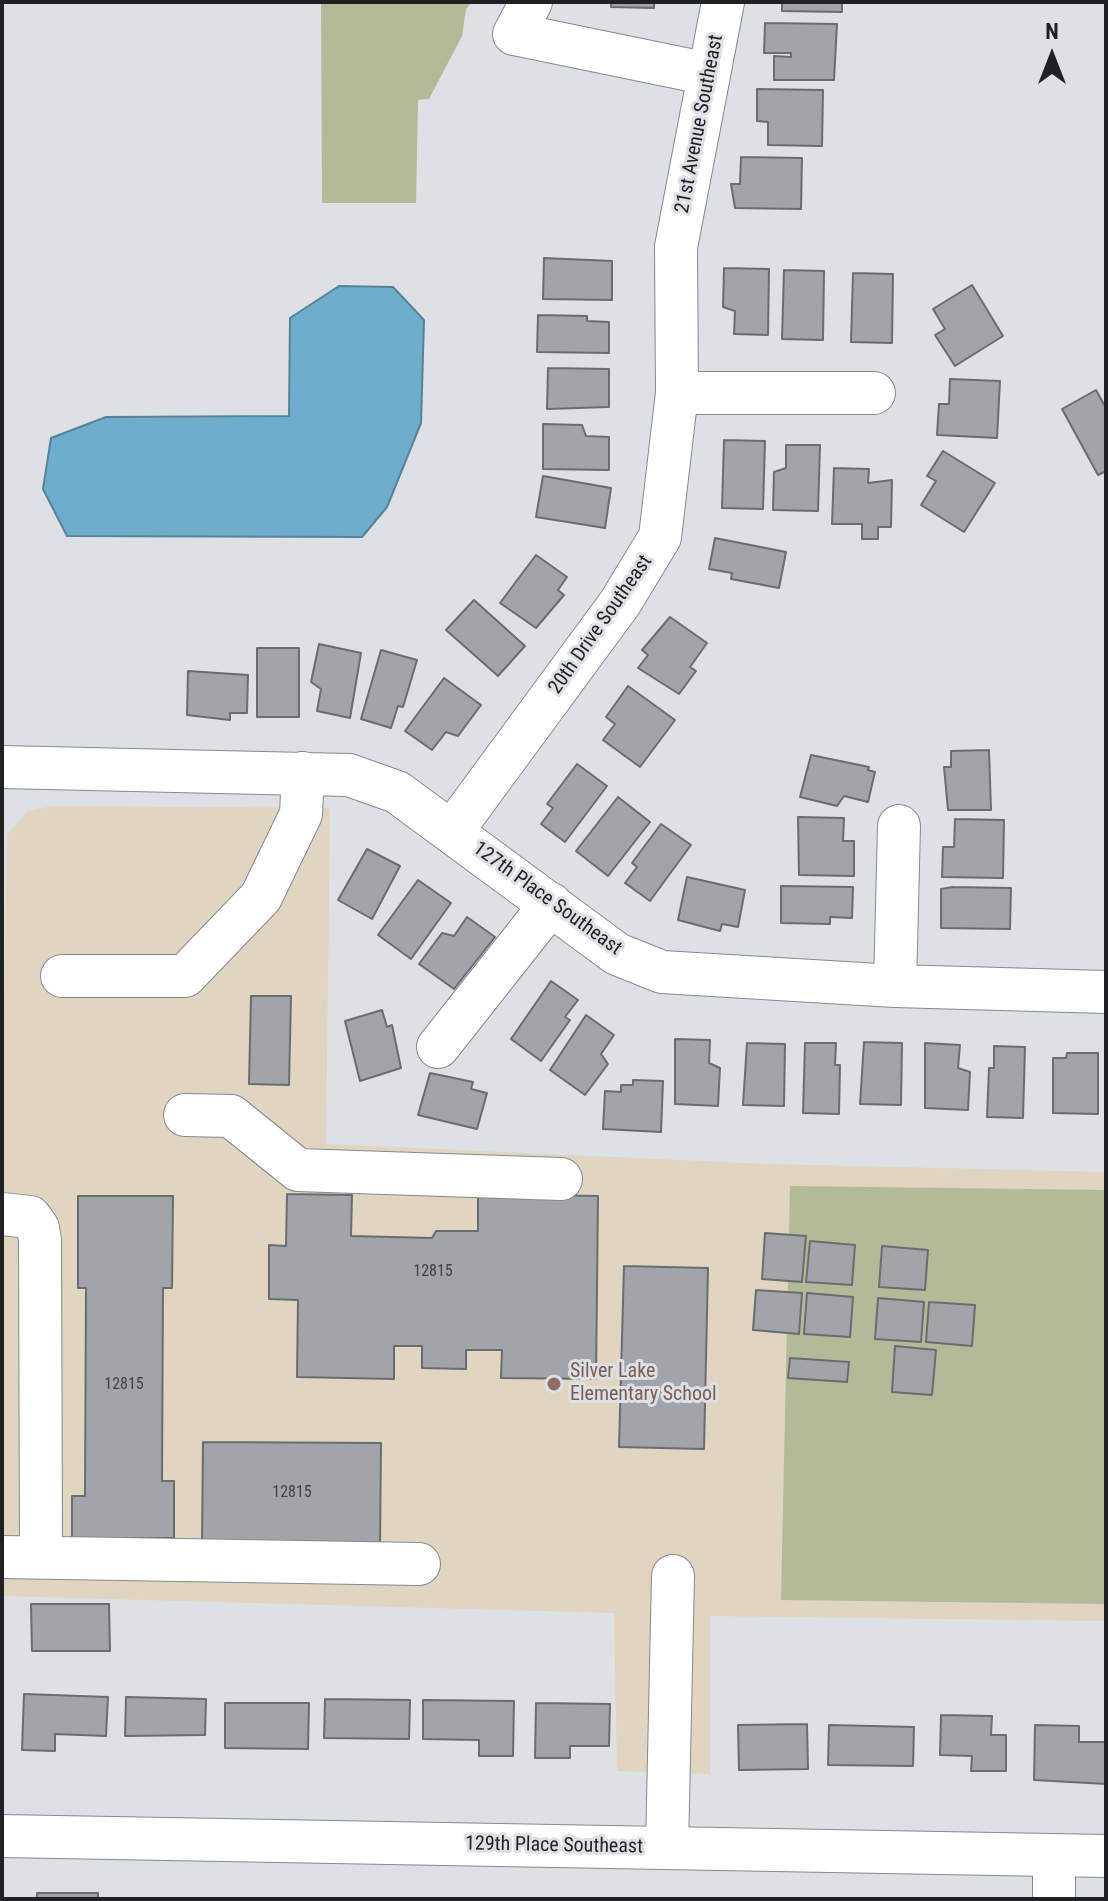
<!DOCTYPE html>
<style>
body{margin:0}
#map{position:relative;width:1108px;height:1901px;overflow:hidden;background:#dde0e5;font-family:"Roboto Condensed",sans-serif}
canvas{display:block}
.frame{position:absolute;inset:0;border:4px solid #1f2122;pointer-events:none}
.north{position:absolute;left:1012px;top:16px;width:80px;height:80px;-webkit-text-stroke:6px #dde0e5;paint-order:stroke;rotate:0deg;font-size:22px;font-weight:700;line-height:32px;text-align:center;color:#1f2122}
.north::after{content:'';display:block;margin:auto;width:28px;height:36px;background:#1f2122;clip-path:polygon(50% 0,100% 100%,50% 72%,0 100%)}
</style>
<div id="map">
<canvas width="1108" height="1901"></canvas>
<div class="frame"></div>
<div class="north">N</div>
</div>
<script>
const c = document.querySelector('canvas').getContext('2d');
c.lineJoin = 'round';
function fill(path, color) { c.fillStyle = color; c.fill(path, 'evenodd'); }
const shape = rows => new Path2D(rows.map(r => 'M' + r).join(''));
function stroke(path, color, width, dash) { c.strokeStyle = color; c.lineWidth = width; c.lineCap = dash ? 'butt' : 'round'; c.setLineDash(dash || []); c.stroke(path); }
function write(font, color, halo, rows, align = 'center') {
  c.font = font + ' "Roboto Condensed",sans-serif'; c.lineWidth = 6; c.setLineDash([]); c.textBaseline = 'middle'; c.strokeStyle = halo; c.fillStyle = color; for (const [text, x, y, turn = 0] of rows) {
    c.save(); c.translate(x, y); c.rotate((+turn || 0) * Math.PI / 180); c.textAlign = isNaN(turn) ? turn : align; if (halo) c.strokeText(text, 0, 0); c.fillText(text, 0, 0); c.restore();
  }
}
const education = shape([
 [53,806,330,808,326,1144,768,1164,1106,1172,1106,1621,710,1616,710,1774,617,1771,614,1613,2,1596,2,1129,7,834,28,811]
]);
const green = shape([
 [321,2,472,2,466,9,462,36,429,99,418,100,416,203,322,203],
 [790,1186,1106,1190,1106,1604,781,1600]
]);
const water = shape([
 [339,286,393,287,424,320,421,423,387,507,362,537,67,536,43,489,51,438,106,417,289,416,290,318,339,286]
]);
const building = shape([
 [611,2,654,2,654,8,611,7,611,2],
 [782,2,842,2,842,12,782,11,782,2],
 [765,23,837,24,834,80,774,80,774,56,791,57,791,53,764,53,765,23],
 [757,89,823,90,822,146,768,145,768,122,757,121,757,89],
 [741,157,802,158,801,209,735,208,731,184,740,184,741,157],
 [544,258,612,261,612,300,543,299,544,258],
 [724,268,769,269,768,335,734,334,735,311,723,307,724,268],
 [784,270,824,271,823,340,782,339,784,270],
 [853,273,893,274,892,343,851,342,853,273],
 [972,285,1003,336,955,366,935,335,945,329,933,309,972,285],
 [538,315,587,316,587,321,609,322,609,353,537,352,538,315],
 [548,368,609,369,609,407,547,409,548,368],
 [950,379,1000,381,997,438,937,435,939,404,949,404,950,379],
 [1096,390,1106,408,1106,471,1098,475,1062,409,1096,390],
 [543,424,582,425,586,436,609,437,609,470,543,469,543,424],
 [724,440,765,441,763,509,722,508,724,440],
 [786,445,820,445,818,511,773,510,774,472,786,468,786,445],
 [943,451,995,483,964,532,921,505,936,481,927,476,943,451],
 [834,468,869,469,868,483,892,480,891,527,878,527,878,539,862,539,862,524,832,524,834,468],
 [543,476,611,488,605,528,536,517,543,476],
 [715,538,786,552,779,588,731,579,732,573,709,569,715,538],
 [536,555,567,577,558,590,564,595,536,628,500,603,536,555],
 [474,600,525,646,498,676,446,630,474,600],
 [670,617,707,643,690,667,696,671,679,694,638,668,648,655,642,650,670,617],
 [319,644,361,653,350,718,317,711,321,689,311,682,319,644],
 [257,648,299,648,299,717,257,717,257,648],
 [381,650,417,660,403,707,398,706,391,728,361,719,381,650],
 [188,671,248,675,247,713,230,713,230,720,187,715,188,671],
 [444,678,481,705,458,736,446,732,432,750,405,731,444,678],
 [628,686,675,720,640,767,603,740,615,724,606,717,628,686],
 [989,750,991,810,948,810,944,767,951,767,951,751,989,750],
 [811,755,869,767,868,770,875,772,868,802,844,796,837,806,800,797,811,755],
 [577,764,607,786,565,842,541,824,553,808,547,804,577,764],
 [618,797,650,822,608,876,576,851,618,797],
 [798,817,844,818,843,841,854,841,854,876,799,875,798,817],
 [955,819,1004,820,1003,878,942,877,943,847,954,847,955,819],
 [661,824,691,845,650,901,625,883,637,867,632,863,661,824],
 [367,849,400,866,372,919,338,900,367,849],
 [687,877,745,890,738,927,722,924,720,931,678,920,687,877],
 [418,880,451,903,411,959,378,935,418,880],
 [781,886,853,887,852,918,830,917,830,924,781,923,781,886],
 [953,887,1011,888,1010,929,941,928,941,889,953,887],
 [467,917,495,937,454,989,419,964,442,933,454,936,467,917],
 [551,981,578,1000,565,1017,570,1020,541,1061,511,1039,551,981],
 [251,996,291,996,289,1085,249,1084,251,996],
 [382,1010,387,1027,392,1025,401,1068,360,1081,345,1021,382,1010],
 [586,1015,614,1035,601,1054,608,1064,585,1095,550,1070,586,1015],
 [675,1039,710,1040,709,1063,720,1068,718,1106,675,1104,675,1039],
 [864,1042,902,1043,901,1105,860,1104,864,1042],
 [747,1043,785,1044,784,1106,743,1105,747,1043],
 [805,1043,836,1043,835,1065,840,1065,839,1114,803,1113,805,1043],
 [925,1043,960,1045,958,1068,970,1072,968,1110,925,1108,925,1043],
 [994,1046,1025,1047,1023,1118,987,1117,989,1068,994,1068,994,1046],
 [1067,1053,1098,1053,1098,1114,1053,1113,1053,1058,1066,1058,1067,1053],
 [430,1073,473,1082,471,1089,487,1093,477,1129,418,1115,430,1073],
 [633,1080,663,1081,661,1132,603,1129,605,1091,621,1092,621,1085,633,1085,633,1080],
 [287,1194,352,1195,351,1236,432,1238,436,1231,478,1231,478,1194,598,1196,596,1379,501,1378,502,1350,466,1350,466,1369,422,1368,422,1346,394,1346,394,1379,297,1377,298,1300,269,1299,269,1245,286,1246,287,1194],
 [78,1196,173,1196,172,1288,163,1288,162,1481,174,1481,174,1538,72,1538,72,1496,85,1496,86,1288,78,1288,78,1196],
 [765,1233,806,1236,802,1282,762,1279,765,1233],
 [810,1241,855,1245,852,1285,806,1282,810,1241],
 [882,1246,928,1250,925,1290,879,1287,882,1246],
 [624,1266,708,1268,704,1449,619,1447,624,1266],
 [756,1290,802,1293,799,1334,753,1330,756,1290],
 [807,1293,853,1297,850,1337,804,1334,807,1293],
 [878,1298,924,1302,921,1342,875,1339,878,1298],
 [929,1302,975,1305,972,1346,926,1342,929,1302],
 [895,1346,936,1350,932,1395,892,1392,895,1346],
 [790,1358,849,1362,847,1382,788,1378,790,1358],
 [203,1442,381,1443,380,1545,202,1543,203,1442],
 [31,1604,109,1604,110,1651,32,1651,31,1604],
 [24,1694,108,1697,106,1736,55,1734,55,1751,22,1750,24,1694],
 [126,1697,206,1699,205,1735,125,1736,126,1697],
 [325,1699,410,1700,409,1739,324,1738,325,1699],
 [423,1700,514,1701,513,1756,479,1756,479,1740,423,1739,423,1700],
 [225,1703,309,1703,308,1749,225,1748,225,1703],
 [536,1703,610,1704,609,1746,570,1746,570,1758,535,1758,536,1703],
 [941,1715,992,1716,991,1735,1006,1735,1006,1771,971,1771,972,1756,940,1755,941,1715],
 [807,1724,808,1769,739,1770,738,1725,807,1724],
 [829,1725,914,1727,913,1766,828,1765,829,1725],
 [1035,1725,1079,1726,1079,1742,1106,1742,1106,1784,1034,1780,1035,1725],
 [37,1893,98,1893,98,1899,37,1899,37,1893]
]);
const minor = shape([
 [531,2,514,34,709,74],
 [677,393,874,393],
 [2,767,349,775,397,792,617,954,662,972,895,986,1106,992],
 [453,830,620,603,660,537,677,393,676,247,723,2],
 [62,976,185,976,261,897,301,814,303,773],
 [895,986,899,826],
 [438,1047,551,904],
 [185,1115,231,1116,298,1170,561,1179],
 [2,1214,30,1217,38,1228,40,1240,41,1557],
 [2,1557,419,1564],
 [2,1836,1106,1856],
 [667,1848,673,1576],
 [1054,1899,1054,1855]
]);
const markers = [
 [554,1384,8,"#8d6e63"]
];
const numberNames = [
 ["12815",433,1272],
 ["12815",124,1385],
 ["12815",292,1493]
];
const streetNames = [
 ["21st Avenue Southeast",700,124,-79],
 ["20th Drive Southeast",601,625,-55],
 ["127th Place Southeast",547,899,36],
 ["129th Place Southeast",554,1846,1]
];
const educationNames = [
 ["Silver Lake",570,1372],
 ["Elementary School",570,1395]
];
fill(education, '#dfd5c1');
fill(green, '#b3ba98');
fill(water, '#6fadcc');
stroke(water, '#578399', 2);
fill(building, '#a1a4a9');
stroke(building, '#696c70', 2);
stroke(minor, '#86898e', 44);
stroke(minor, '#fff', 42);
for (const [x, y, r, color] of markers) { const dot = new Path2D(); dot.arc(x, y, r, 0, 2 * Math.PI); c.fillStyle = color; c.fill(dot); stroke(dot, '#dde0e5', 3); }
write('16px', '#404244', null, numberNames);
write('20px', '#1f2122', '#dde0e5', streetNames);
write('20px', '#785e54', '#dde0e5', educationNames, 'left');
</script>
